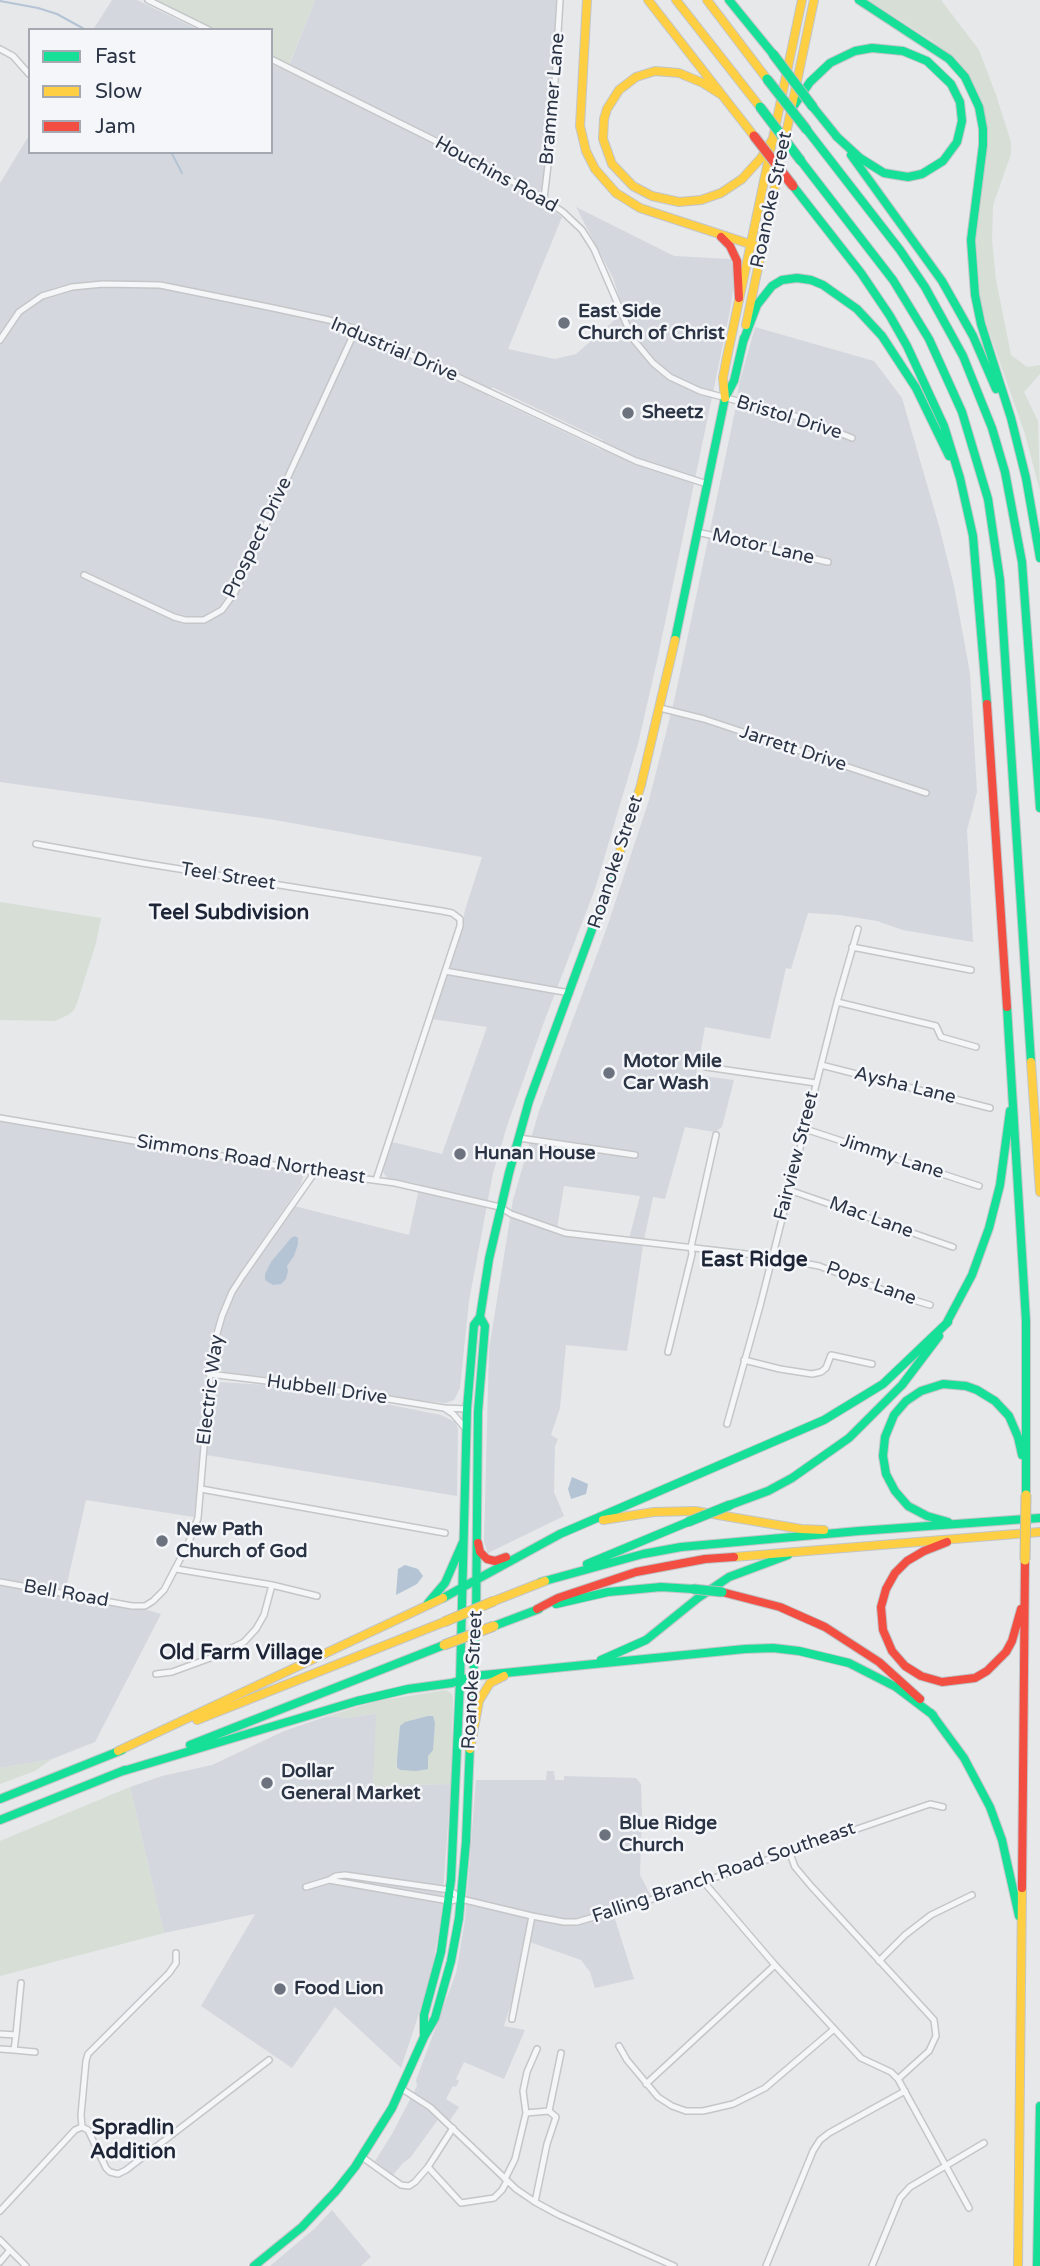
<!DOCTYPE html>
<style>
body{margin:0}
#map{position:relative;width:1040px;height:2266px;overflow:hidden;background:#e6e8ea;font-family:"Varela Round",sans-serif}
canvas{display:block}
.legend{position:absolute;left:28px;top:28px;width:245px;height:126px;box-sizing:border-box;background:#f4f6f9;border:2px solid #a4a8b1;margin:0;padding:9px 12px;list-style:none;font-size:21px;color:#2b3445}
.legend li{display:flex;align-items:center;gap:14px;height:35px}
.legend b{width:35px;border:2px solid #a4a8b1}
</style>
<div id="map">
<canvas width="1040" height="2266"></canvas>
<ul class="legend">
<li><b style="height:9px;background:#16e098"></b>Fast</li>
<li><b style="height:9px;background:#ffcf43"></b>Slow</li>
<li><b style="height:9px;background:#f24e42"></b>Jam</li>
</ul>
</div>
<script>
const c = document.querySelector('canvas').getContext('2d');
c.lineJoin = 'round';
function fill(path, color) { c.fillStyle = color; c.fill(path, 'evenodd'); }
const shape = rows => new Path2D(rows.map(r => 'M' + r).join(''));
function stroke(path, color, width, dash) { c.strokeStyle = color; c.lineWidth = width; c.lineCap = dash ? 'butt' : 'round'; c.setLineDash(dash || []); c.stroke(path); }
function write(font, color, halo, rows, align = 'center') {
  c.font = font + ' "Varela Round",sans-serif'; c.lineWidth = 5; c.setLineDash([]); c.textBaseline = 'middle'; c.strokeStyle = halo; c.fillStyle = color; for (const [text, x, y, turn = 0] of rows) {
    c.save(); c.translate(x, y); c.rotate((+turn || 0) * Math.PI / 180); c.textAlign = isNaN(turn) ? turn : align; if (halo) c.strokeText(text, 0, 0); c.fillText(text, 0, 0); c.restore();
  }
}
const built = shape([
 [112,0,137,0,199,30,93,30],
 [315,0,556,0,554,61,547,151,543,185,537,199,562,217,508,349,555,359,576,354,617,318,625,315,613,278,576,207,674,256,731,259,735,276,731,306,657,661,638,744,595,889,544,1022,507,1126,493,1173,469,1301,460,1388,454,1400,446,1403,416,1400,322,1384,224,1372,216,1366,215,1356,221,1329,235,1294,294,1206,409,1235,420,1184,387,1178,383,1172,392,1142,442,1154,487,1027,432,1019,462,927,465,910,482,857,269,819,0,782,0,183,30,134,30,152,271,152,271,64,287,71],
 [492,387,603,440,600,449,488,396],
 [755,327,874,361,902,398,939,526,954,586,970,673,977,792,967,830,973,942,903,930,877,921,840,915,808,913,791,969,786,968,770,1039,705,1027,696,1075,734,1080,722,1127,715,1132,685,1127,665,1199,653,1197,644,1240,629,1239,640,1196,564,1186,556,1234,643,1246,627,1351,566,1345,560,1408,551,1435,558,1439,555,1446,554,1492,564,1516,488,1553,484,1542,489,1349,513,1200,539,1111,606,930,649,800,675,697,735,411,739,384],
 [0,1121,300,1173,303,1177,301,1184,236,1279,223,1304,210,1341,204,1381,282,1386,356,1398,441,1415,455,1422,458,1428,457,1496,200,1454,194,1517,86,1500,64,1597,151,1611,161,1614,95,1742,52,1759,0,1768],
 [377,1713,373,1786,451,1784,441,1919,430,1980,401,2068,335,2007,292,2068,201,2006,255,1914,164,1933,130,1787,162,1776,212,1765,284,1731,328,1716,348,1718],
 [547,1771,554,1771,555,1780,564,1780,564,1776,636,1778,641,1784,642,1813,640,1875,651,1896,612,1910,634,1979,595,1988,590,1972,581,1960,524,1940,513,1997,504,2026,525,2030,504,2079,464,2062,456,2079,459,2081,456,2087,453,2086,446,2099,459,2107,449,2122,442,2114,410,2158,403,2163,393,2175,375,2161,392,2134,417,2086,416,2080,456,1973,465,1920,476,1780,546,1780],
 [332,2210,371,2257,361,2266,270,2266,314,2229]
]);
const green = shape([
 [155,0,315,0,289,65,271,56,271,30,216,30],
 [868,0,941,0,979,50,996,95,1011,142,1011,154,993,205,992,240,996,280,1011,355,1027,367,1040,365,1040,374,1024,392,1038,421,1040,491,1025,434,986,323,980,297,976,240,987,144,985,114,982,101,972,81,957,60,931,40],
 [0,902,101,918,96,943,77,1003,74,1010,68,1015,55,1021,0,1020],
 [446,1690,452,1694,453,1699,451,1784,373,1786,376,1713,348,1718,328,1716,377,1701],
 [52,1759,35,1771,0,1784,0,1768],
 [130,1787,164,1933,0,1976,0,1841]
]);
const water = shape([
 [295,1236,298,1238,298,1244,294,1256,287,1266,288,1271,286,1279,281,1284,273,1285,265,1280,265,1274,271,1262,291,1238],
 [572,1477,588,1484,586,1494,571,1499,568,1489],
 [405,1565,418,1569,423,1576,417,1584,396,1595,398,1569],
 [428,1716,433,1716,435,1723,433,1750,428,1756,428,1769,416,1771,400,1770,397,1767,397,1760,400,1726,405,1722]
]);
const stream = shape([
 [0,1,38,8,57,14,86,30],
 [171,152,182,173]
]);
const street = shape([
 [148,0,209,30],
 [0,49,13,56,29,74],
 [271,59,474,160,544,199,563,212,582,230,594,249,633,339,653,363,670,377,700,391,802,418,852,438],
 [544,199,552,131,560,0],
 [0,340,19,312,42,296,72,287,103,284,160,285,273,308,329,320,356,329,636,461,707,484],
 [697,532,828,562],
 [84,575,174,617,185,620,204,620,222,610,235,592,356,329],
 [660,708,704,719,926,793],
 [36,844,142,863,442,911,452,913,460,919,460,926,376,1180],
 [852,947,971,970],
 [445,971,570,993],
 [837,1002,936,1026,941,1037,976,1047],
 [821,1065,990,1108],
 [706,1067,816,1083],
 [0,1118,315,1172,395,1183,500,1207,511,1214,565,1233,772,1257,819,1266,894,1294,930,1305],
 [805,1129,979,1186],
 [519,1138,635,1155],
 [789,1190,953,1247],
 [668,1352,692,1254,691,1247,716,1135],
 [744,1360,780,1369,812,1374,821,1372,826,1368,831,1355,872,1364],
 [209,1374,308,1386,444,1408,467,1409],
 [444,1408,453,1414,466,1429],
 [727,1424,760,1306,837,1002,858,929],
 [201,1489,445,1533],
 [176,1569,272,1585,317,1596],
 [0,1582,132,1606,145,1606,153,1601,164,1590,188,1544,198,1518,212,1351,222,1316,232,1292,243,1275,315,1172],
 [156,1674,172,1672,213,1657,244,1642,256,1629,264,1615,272,1585],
 [789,1851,795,1867,811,1886,934,2020,936,2036,929,2051,898,2079],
 [329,1880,449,1901,461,1899,532,1916,564,1922,577,1922,638,1904,930,1804,943,1807],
 [703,1881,775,1965,861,2058,891,2072,898,2079,969,2208],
 [306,1887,329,1880,336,1876,345,1875,450,1890,461,1899],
 [879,1961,905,1935,931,1915,972,1895],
 [512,2019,532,1916],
 [0,2034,16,2035,21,1983],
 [619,2046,627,2060,658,2097,672,2106,686,2111,703,2111,733,2104,765,2088,833,2030],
 [0,2049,14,2050,16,2035],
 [14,2050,35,2052],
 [646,2084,775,1965],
 [402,2089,430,2107,516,2189,535,2202,559,2215,674,2266],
 [526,2113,549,2111],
 [82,2127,88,2130,106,2168,110,2172,118,2174,126,2170,269,2060],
 [82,2127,81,2115,86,2061,88,2054,169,1973,176,1963,176,1953],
 [362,2157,401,2185,409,2186,415,2182,428,2167,453,2128],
 [428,2167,461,2203,494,2198,502,2190,507,2181],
 [505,2179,515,2159,526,2113,523,2091,527,2072,537,2049],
 [535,2202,547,2144,556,2117,549,2111,561,2053],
 [0,2211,75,2130,82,2127],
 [0,2240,26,2266],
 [0,2262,10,2250],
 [766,2266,813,2151,820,2140,829,2133,905,2091],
 [872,2266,900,2198,910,2187,984,2143]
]);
const fast = shape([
 [729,0,773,54],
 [859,0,949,59,965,77,979,107,983,129,983,145,971,240,975,295,981,324,1011,418,1026,478,1040,558],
 [813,107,838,138],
 [791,110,810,82,830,63,855,51,872,48,903,51,927,61,951,84,960,102,962,121,957,142,943,161,922,174,908,177,884,173,860,158,836,136],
 [807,130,900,250,925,287,963,356,992,428,1005,472,1022,562,1040,808],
 [851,155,942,281,973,336,996,389],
 [801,161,893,280,929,339,962,412,988,499,1000,580,1031,1062],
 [793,186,861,273,890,316,907,346,944,426,960,478,973,536,987,704],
 [743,342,757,305,772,286,782,280,797,278,811,280,823,285,857,309,882,336,916,388,949,456],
 [675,640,725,398,734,381,744,338],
 [1007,1007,1026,1321,1026,1495],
 [946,1324,972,1275,989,1228,1000,1185,1010,1111],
 [730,1505,768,1491,792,1478,849,1438,902,1385,939,1336],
 [948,1522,927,1516,908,1506,895,1491,886,1474,883,1456,885,1437,894,1415,906,1401,921,1391,943,1384,966,1386,977,1390,995,1401,1009,1416,1018,1437,1022,1455],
 [587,1564,688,1522],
 [541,1582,643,1554,681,1547,859,1531,1040,1518],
 [443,1598,560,1534,824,1420,883,1384,948,1322],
 [428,1603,445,1583,463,1542],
 [556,1604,608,1592,661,1587,693,1589],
 [494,1626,539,1609],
 [601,1660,646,1640,698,1598,729,1577,788,1555],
 [931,1713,964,1758,990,1807,1002,1840,1019,1916],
 [471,1724,476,1623,478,1412,485,1326,480,1317,489,1259,509,1173,529,1101,616,864],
 [190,1745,444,1645],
 [120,1772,357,1701,408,1689,452,1683,474,1676,745,1649,773,1648,799,1651,849,1663,896,1687,933,1715],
 [0,1799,122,1750],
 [0,1820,125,1770],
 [424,2034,424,2015,441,1952,451,1880,460,1681,467,1409,474,1325,480,1317],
 [254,2266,302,2227,336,2191,355,2167,392,2108,424,2037,435,2018,451,1961,459,1918,466,1842,470,1744],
 [1037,2266,1040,2106]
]);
const slow = shape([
 [587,0,580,126,586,151,595,169,616,193,640,208,762,248],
 [648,0,754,136],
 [676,0,760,107],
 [707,0,767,79],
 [722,95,703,83,679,73,655,71,636,77,619,90,607,109,604,119,603,139,612,164,633,186,652,196,679,202,701,200,721,193,742,179,761,158,772,140],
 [746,325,814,0],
 [725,398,723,378,726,362,802,0],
 [616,864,641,785,675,640],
 [1031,1062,1040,1192],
 [603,1520,654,1512,695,1511,801,1529,824,1530],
 [734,1557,1040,1532],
 [494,1601,545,1581],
 [197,1720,444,1622],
 [470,1749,479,1701,490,1683,504,1676],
 [118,1751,443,1598],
 [1018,2266,1022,1888]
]);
const jam = shape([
 [721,237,730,246,737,261,739,298],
 [987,704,1007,1007],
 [947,1542,924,1551,907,1561,895,1573,886,1589,881,1607,883,1630,892,1651,905,1666,921,1676,942,1682,975,1678,987,1671,1006,1652,1012,1641,1021,1609],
 [478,1543,480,1552,487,1559,495,1561,506,1557],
 [722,1592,780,1607,825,1627,879,1662,920,1699],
 [537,1609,558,1598,636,1572,705,1559,734,1557],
 [1022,1888,1025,1560]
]);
const fastBridge = shape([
 [773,54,813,107],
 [767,79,807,130],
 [760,107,801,161],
 [688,1522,730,1505],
 [693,1589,722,1592]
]);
const slowBridge = shape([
 [1025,1560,1026,1495],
 [444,1622,494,1601],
 [444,1645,494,1626]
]);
const jamBridge = shape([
 [754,136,793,186]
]);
const markers = [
 [564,323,7,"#6c737f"],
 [628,413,7,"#6c737f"],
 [609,1073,7,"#6c737f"],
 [460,1154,7,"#6c737f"],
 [162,1541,7,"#6c737f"],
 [267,1783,7,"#6c737f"],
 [605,1835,7,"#6c737f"],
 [280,1989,7,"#6c737f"]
];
const streetNames = [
 ["Brammer Lane",553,99,-85],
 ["Houchins Road",496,175,29],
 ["Roanoke Street",772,200,-78],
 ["Industrial Drive",394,350,23],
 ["Bristol Drive",789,418,17],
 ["Prospect Drive",258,538,-64],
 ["Motor Lane",763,547,13],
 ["Jarrett Drive",793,749,18],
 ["Roanoke Street",616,862,-72],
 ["Teel Street",228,877,9],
 ["Aysha Lane",905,1086,14],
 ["Fairview Street",797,1156,-76],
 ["Jimmy Lane",892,1157,18],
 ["Simmons Road Northeast",251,1160,9],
 ["Mac Lane",871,1218,20],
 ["Pops Lane",871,1284,20],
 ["Electric Way",211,1390,-83],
 ["Hubbell Drive",327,1390,8],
 ["Bell Road",66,1594,10],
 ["Roanoke Street",473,1680,-87],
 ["Falling Branch Road Southeast",724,1873,-19]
];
const poiNames = [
 ["East Side",578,312],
 ["Church of Christ",578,334],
 ["Sheetz",642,413],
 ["Motor Mile",623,1062],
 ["Car Wash",623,1084],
 ["Hunan House",474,1154],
 ["New Path",176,1530],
 ["Church of God",176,1552],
 ["Dollar",281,1772],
 ["General Market",281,1794],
 ["Blue Ridge",619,1824],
 ["Church",619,1846],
 ["Food Lion",294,1989]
];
const neighbourhoodNames = [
 ["Teel Subdivision",229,913],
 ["East Ridge",754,1260],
 ["Old Farm Village",241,1653],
 ["Spradlin",133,2128],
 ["Addition",133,2152]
];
fill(built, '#d4d7dd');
fill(green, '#d6ded6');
fill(water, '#b4c4d5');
stroke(stream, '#b4c4d5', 2);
stroke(street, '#c4c6c8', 8);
stroke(fast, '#c2c5c8', 10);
stroke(slow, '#c2c5c8', 10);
stroke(jam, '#c2c5c8', 10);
stroke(street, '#f5f6f7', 5);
stroke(fast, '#16e098', 8);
stroke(slow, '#ffcf43', 8);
stroke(jam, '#f24e42', 8);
stroke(fastBridge, '#b8bbbf', 11, []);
stroke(slowBridge, '#b8bbbf', 11, []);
stroke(jamBridge, '#b8bbbf', 11, []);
stroke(fastBridge, '#16e098', 9);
stroke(slowBridge, '#ffcf43', 9);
stroke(jamBridge, '#f24e42', 9);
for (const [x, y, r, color] of markers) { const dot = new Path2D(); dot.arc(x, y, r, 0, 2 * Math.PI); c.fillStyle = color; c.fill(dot); stroke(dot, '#f4f6f9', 2.5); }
write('19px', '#2b3445', '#f4f6f9', streetNames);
write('bold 19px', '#2b3445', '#f4f6f9', poiNames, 'left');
write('bold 21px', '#1d2536', '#f4f6f9', neighbourhoodNames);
</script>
